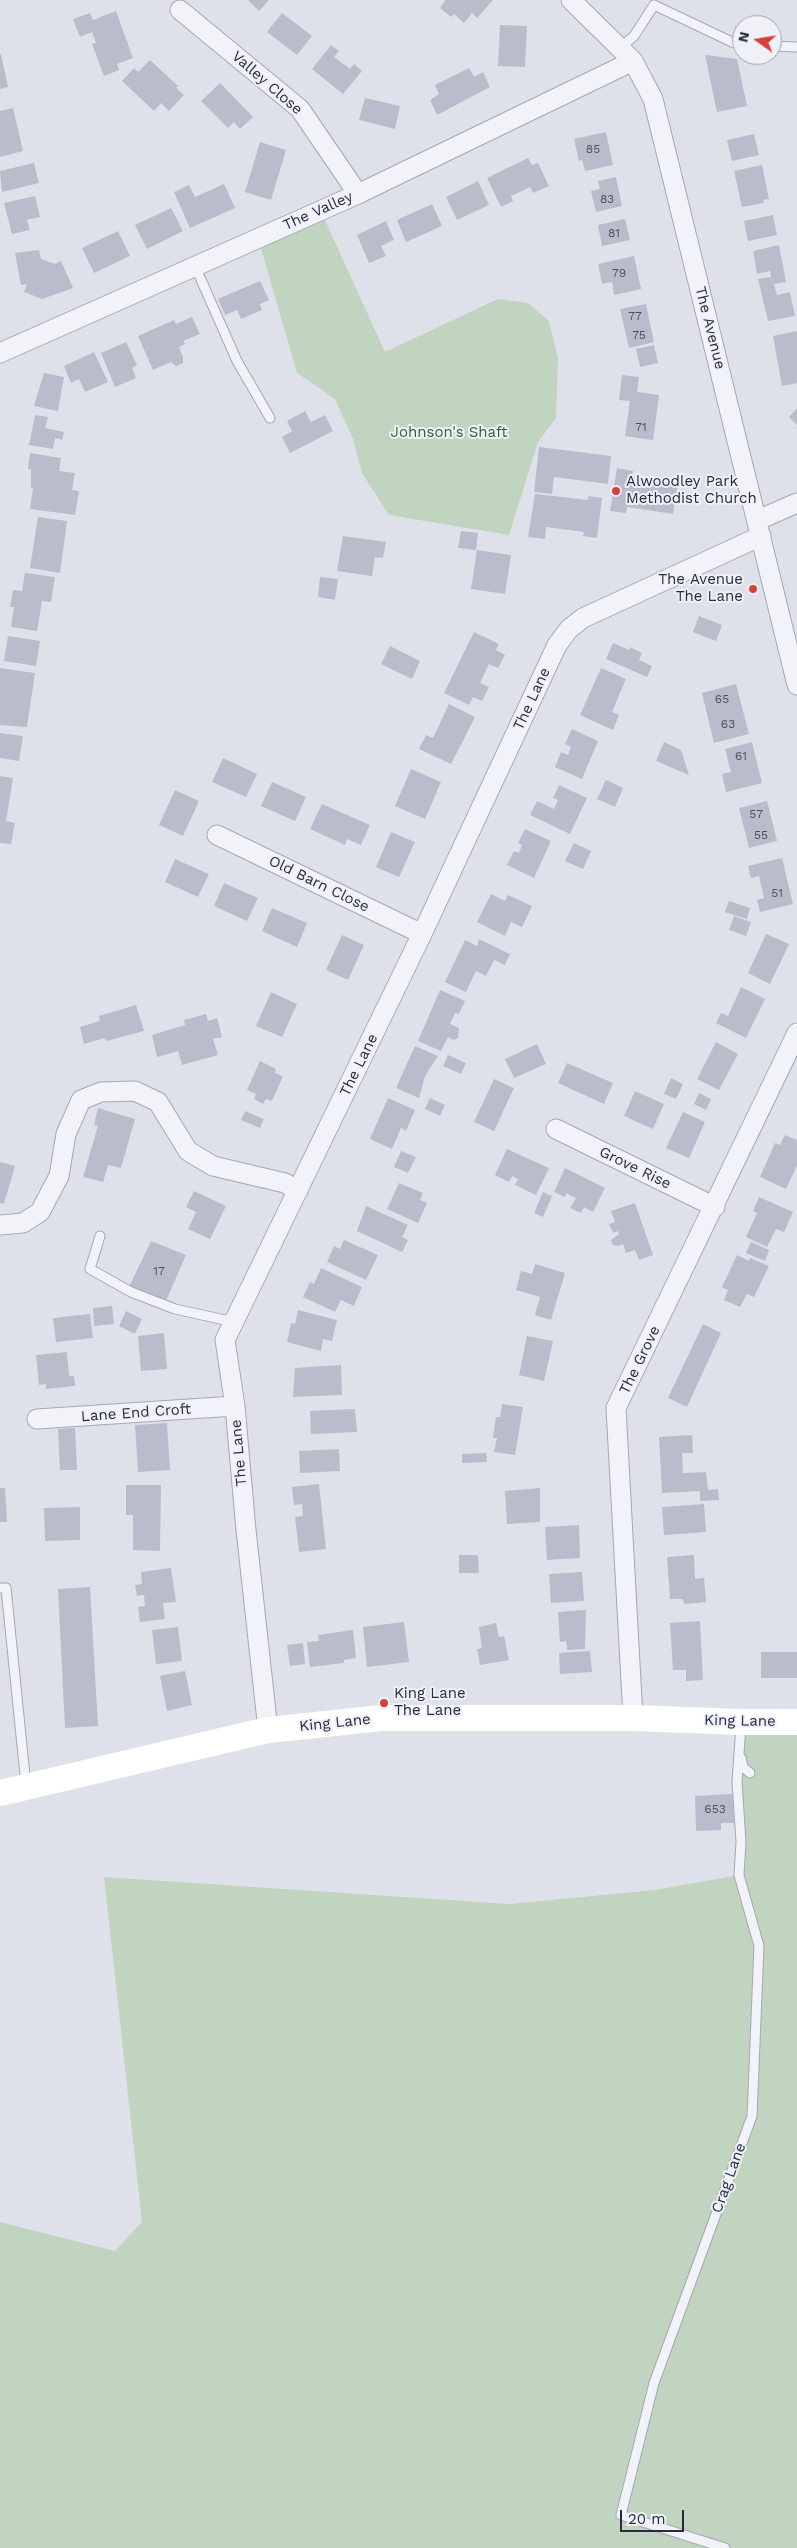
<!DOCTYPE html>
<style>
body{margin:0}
#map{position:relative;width:797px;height:2548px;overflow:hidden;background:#dfe1ea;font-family:"Work Sans",sans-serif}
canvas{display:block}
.north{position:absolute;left:732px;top:15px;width:50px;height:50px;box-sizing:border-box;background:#eff1f7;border:1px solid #9fa2af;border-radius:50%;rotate:283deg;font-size:14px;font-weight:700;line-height:20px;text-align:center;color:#272b42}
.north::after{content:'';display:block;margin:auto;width:18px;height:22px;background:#d8413b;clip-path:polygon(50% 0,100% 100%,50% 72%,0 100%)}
.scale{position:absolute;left:620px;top:2510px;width:64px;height:22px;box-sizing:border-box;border:2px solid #272b42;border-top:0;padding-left:6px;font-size:15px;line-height:18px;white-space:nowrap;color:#272b42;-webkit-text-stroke:4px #eff1f7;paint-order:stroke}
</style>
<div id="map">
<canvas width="797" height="2548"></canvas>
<div class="north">N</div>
<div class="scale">20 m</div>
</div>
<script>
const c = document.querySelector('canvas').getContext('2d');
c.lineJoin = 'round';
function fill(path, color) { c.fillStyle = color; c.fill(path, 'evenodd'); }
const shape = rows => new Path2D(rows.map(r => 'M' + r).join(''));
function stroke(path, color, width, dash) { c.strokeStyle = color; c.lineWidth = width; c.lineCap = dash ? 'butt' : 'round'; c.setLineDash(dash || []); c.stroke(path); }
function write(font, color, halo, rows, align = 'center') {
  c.font = font + ' "Work Sans",sans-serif'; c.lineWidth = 4; c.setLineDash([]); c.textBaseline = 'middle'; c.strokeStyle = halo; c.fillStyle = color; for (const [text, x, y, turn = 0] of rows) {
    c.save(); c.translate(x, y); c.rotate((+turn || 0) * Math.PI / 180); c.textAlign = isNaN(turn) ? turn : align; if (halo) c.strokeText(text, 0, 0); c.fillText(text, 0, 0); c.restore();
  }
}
const green = shape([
 [324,218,385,352,498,299,528,303,549,321,558,359,556,418,538,442,509,535,389,515,362,473,353,439,335,399,297,373,260,245],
 [737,1722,797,1725,797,2548,0,2548,0,2222,115,2251,142,2222,104,1877,509,1904,655,1890,739,1875]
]);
const building = shape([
 [248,0,269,0,259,11],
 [444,0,493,0,477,18,472,13,464,23,454,14,451,17,440,8,445,1],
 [116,11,133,58,117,64,119,70,104,76,92,44,96,43,92,32,80,37,73,19,90,13,93,20],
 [282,13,312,36,297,55,267,32],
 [500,25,527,26,525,67,498,66],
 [331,45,339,51,334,57,350,69,354,64,362,71,343,94,312,69],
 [1,54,8,87,0,89,0,55],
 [705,55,737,59,747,106,717,112],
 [150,60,178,86,176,88,184,95,169,111,161,103,154,111,122,81,134,68,138,72],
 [469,68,474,77,483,72,490,87,437,115,430,100,439,94,435,85],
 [220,83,253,117,240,129,234,122,228,128,201,101],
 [365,98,400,106,395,129,359,120],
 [13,108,23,151,0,157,0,111],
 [606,132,613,165,585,171,582,160,579,161,574,139],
 [754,134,759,155,732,161,727,140],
 [260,142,286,150,271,200,245,192],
 [528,158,532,165,538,163,549,186,533,193,530,187,511,196,513,201,501,207,487,178],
 [34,163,39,183,2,192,0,171],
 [762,165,769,199,763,200,764,203,742,207,734,171],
 [616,177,622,206,596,212,591,191,600,189,598,181],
 [478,181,489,205,457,220,446,197],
 [224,184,235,208,190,228,174,192,189,185,195,197],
 [35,196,40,217,27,220,30,230,12,234,4,203],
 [432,204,442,226,406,242,397,220],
 [171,208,183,231,147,249,135,225],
 [773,215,777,235,748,241,744,221],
 [625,219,630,240,602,246,598,225],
 [386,221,394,240,381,246,386,256,369,263,357,235],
 [118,231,130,256,94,273,82,248],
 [779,245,786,282,774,284,777,295,790,292,795,316,768,321,758,279,771,277,770,271,757,274,753,251],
 [39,250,41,259,55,264,61,261,73,288,42,299,24,292,27,284,21,285,15,253],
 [634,256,641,289,614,295,612,282,602,284,598,264],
 [260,281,269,300,260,304,262,310,241,319,237,310,225,315,218,299],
 [646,304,654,342,629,348,620,309],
 [192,317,200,334,183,341,185,344,179,347,183,357,183,363,176,366,171,362,153,370,138,336,174,320,176,324],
 [797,331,797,383,782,386,773,336],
 [126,342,137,365,132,368,136,378,115,387,101,353],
 [654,345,658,363,640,367,636,349],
 [94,352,108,382,85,392,79,379,71,383,64,366],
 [44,373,64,377,58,411,34,406],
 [622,375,639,377,637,392,659,395,653,440,625,436,630,401,619,400],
 [797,408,797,425,789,417],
 [305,411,311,422,325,415,333,431,290,453,282,437,292,431,287,421],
 [35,415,48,417,45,428,64,432,62,440,55,438,53,449,29,445],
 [539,447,611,456,608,484,554,477,552,494,534,492],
 [30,453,61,458,59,471,75,473,72,490,79,491,75,515,30,509,33,488,31,488,31,469,28,469],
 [617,468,633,471,632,476,678,484,673,514,627,507,626,513,610,511],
 [535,494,588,500,588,496,602,498,597,538,583,536,584,532,546,527,545,539,528,537],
 [38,517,67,521,60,573,30,568],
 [461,531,478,533,476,550,458,548],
 [343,536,386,542,383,558,375,557,372,576,337,571],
 [477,550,511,555,505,594,471,589],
 [25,573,55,577,51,602,42,601,37,631,11,627,14,607,10,607,13,590,22,591],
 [320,577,338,579,335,600,318,597],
 [699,616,722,625,716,641,693,632],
 [474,632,499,644,496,650,505,655,498,668,489,664,480,683,489,687,482,701,473,697,469,705,444,693],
 [8,636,40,641,36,666,4,661],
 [613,643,629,650,630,647,642,653,639,660,652,666,647,677,606,659],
 [390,646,420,661,412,679,381,664],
 [0,668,35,673,27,727,0,725],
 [601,668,626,679,612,712,619,715,613,730,580,715],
 [736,684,749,734,714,743,702,693],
 [449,704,475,717,451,764,419,749,426,735,433,738],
 [572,729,598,741,582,779,555,767,561,752,568,755,571,747,565,744],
 [0,733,23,736,19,761,0,758],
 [664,742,681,750,689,775,656,761],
 [752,742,762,783,726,792,722,774,731,772,725,749],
 [223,758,257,774,246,797,212,782],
 [411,769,441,782,425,819,395,806],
 [0,776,13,778,6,821,15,823,11,844,0,843],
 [606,780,623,788,615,807,597,799],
 [272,782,306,797,295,821,261,806],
 [559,785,587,798,570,834,530,815,537,801,554,809,558,800,553,798],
 [175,790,199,801,183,836,159,825],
 [767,801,777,841,749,848,739,808],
 [322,804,370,825,361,845,347,839,345,845,310,829],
 [525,829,551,841,534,878,507,865,514,851,519,853,522,845,518,843],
 [391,832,415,842,399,877,376,867],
 [574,843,591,851,583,869,565,861],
 [782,858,793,904,760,912,757,900,764,898,759,876,751,878,748,866],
 [175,859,209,874,198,897,165,882],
 [224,883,258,898,247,921,214,906],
 [491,894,505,901,508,895,532,906,522,927,511,922,505,936,477,922],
 [729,901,750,908,747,919,725,912],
 [272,908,307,923,297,947,262,931],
 [734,916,751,922,746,936,729,930],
 [766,934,789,944,770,984,748,973],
 [342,935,364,945,348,980,326,970],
 [479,939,510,954,505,965,494,960,486,976,476,971,466,992,445,982,465,940,477,946],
 [741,987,765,999,746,1038,716,1023,721,1013,728,1016],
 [440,990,465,1001,459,1014,455,1013,450,1024,459,1028,458,1038,454,1040,448,1037,441,1051,418,1041],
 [271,992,297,1004,282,1037,256,1026],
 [136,1005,144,1031,106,1041,105,1038,84,1044,80,1027,100,1021,99,1016],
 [206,1014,208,1021,217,1018,222,1037,213,1039,218,1055,182,1065,178,1051,157,1057,152,1035,185,1025,184,1020],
 [716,1042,738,1054,719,1090,697,1079],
 [537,1044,546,1064,514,1078,505,1059],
 [415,1046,438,1056,425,1076,419,1098,396,1088],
 [448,1055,466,1063,461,1074,443,1066],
 [260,1061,276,1069,275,1073,283,1076,272,1101,266,1099,263,1104,254,1099,256,1094,247,1090],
 [567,1063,613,1083,604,1104,558,1083],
 [671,1078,683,1084,676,1099,664,1094],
 [494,1079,514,1088,494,1131,474,1122],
 [635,1091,664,1104,653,1129,624,1116],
 [699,1093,711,1099,706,1110,694,1104],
 [388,1098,415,1110,406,1131,401,1128,392,1149,370,1139],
 [430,1098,445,1105,440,1116,425,1109],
 [98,1108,135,1119,121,1168,108,1165,103,1182,83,1177,98,1126,94,1125],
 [245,1111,264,1119,260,1128,241,1120],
 [683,1112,705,1122,689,1158,666,1148],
 [785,1135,797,1140,797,1165,786,1189,760,1177,775,1143,780,1145],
 [507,1149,549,1168,536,1195,515,1185,518,1179,512,1176,509,1182,495,1175],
 [401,1151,416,1157,408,1173,394,1167],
 [0,1162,15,1166,4,1204,0,1203],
 [565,1168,605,1188,593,1212,584,1207,581,1213,570,1208,576,1198,566,1193,565,1197,554,1192],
 [399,1183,423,1193,420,1200,427,1203,418,1223,387,1209],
 [194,1191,226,1206,210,1239,188,1229,196,1212,186,1207],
 [543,1192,552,1196,543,1217,534,1213],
 [759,1197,793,1212,784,1232,776,1229,767,1247,746,1237,757,1213,753,1211],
 [635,1203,653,1255,639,1260,635,1250,626,1253,623,1244,618,1246,613,1245,611,1240,619,1234,618,1231,613,1233,609,1224,615,1222,611,1211],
 [366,1206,408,1225,402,1237,408,1240,402,1252,357,1231],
 [344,1240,378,1255,366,1280,327,1262,334,1246,340,1249],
 [151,1241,186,1255,166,1301,129,1287],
 [751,1242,769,1250,765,1261,746,1253],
 [737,1255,749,1261,750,1258,769,1266,754,1297,747,1294,740,1307,724,1300,728,1290,722,1287],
 [535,1264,565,1273,551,1320,535,1315,540,1297,516,1290,521,1271,532,1274],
 [321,1268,362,1287,354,1306,341,1300,335,1312,303,1297,310,1282,314,1284],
 [112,1306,114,1324,94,1326,93,1308],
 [298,1310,337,1320,332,1341,323,1339,321,1351,287,1342,291,1323,295,1324],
 [126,1311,142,1319,135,1334,119,1326],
 [90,1314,93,1338,56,1342,53,1318],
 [703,1324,721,1333,687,1407,668,1398],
 [164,1333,167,1369,141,1371,138,1336],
 [527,1336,553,1341,544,1381,519,1375],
 [67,1352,69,1376,74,1376,75,1386,46,1389,46,1384,39,1385,36,1355],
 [341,1365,342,1395,293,1397,295,1368],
 [502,1404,523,1407,515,1455,494,1452,497,1438,493,1438,496,1417,500,1417],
 [355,1409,357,1432,311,1434,310,1411],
 [167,1423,170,1470,138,1472,135,1425],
 [75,1428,77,1470,60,1470,58,1429],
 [692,1435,693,1453,682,1453,683,1473,706,1472,708,1490,718,1489,719,1500,700,1501,700,1491,662,1493,659,1437],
 [339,1449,340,1471,300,1473,299,1451],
 [486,1453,487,1462,462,1463,462,1454],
 [319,1484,326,1549,299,1552,295,1517,303,1516,302,1504,294,1505,292,1487],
 [126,1485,161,1485,160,1551,133,1550,133,1515,126,1515],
 [0,1488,5,1488,7,1522,0,1522],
 [540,1488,540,1522,507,1524,505,1491],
 [704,1504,706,1532,664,1535,662,1507],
 [80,1507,80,1540,45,1541,44,1508],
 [579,1525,580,1558,547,1560,545,1527],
 [459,1555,478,1555,479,1573,459,1573],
 [694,1555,695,1579,704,1578,706,1602,684,1604,683,1599,670,1599,667,1557],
 [171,1568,176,1602,163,1603,165,1619,140,1622,138,1607,145,1606,144,1595,137,1596,135,1585,142,1584,141,1572],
 [582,1572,584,1601,551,1603,549,1574],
 [90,1587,98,1726,65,1728,58,1589],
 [586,1610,585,1649,567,1650,566,1641,560,1642,558,1612],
 [700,1621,703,1680,686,1681,686,1670,673,1670,670,1623],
 [404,1622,409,1662,367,1667,363,1627],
 [496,1623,499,1637,504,1636,509,1660,480,1665,477,1649,482,1648,479,1627],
 [178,1627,182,1661,156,1664,152,1630],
 [353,1630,356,1658,344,1660,344,1663,310,1667,307,1642,319,1641,318,1635],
 [303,1643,305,1664,290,1666,287,1645],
 [590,1651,592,1672,560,1674,559,1653],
 [761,1652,797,1652,797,1678,761,1678],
 [185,1671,192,1705,167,1711,160,1676],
 [733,1794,734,1823,721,1823,721,1830,696,1831,695,1796]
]);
const lane = shape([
 [772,46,797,47],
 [620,48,634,36,654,5,734,43,742,44],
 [195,266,237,361,270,418],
 [100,1236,90,1269,131,1292,175,1309,234,1322],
 [0,1588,6,1588,26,1785],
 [741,1758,743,1767,750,1773],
 [725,2548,621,2515,654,2383,752,2116,759,1946,739,1875,741,1842,737,1782,741,1725]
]);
const street = shape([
 [571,0,633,61,653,99,797,685],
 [180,10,300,109,358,194],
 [0,353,358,194,633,61],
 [758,520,797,503],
 [217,835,422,934],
 [556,1129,715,1207],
 [0,1225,23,1223,40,1212,59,1176,66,1134,81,1100,101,1092,135,1091,158,1102,188,1151,213,1166,285,1183,298,1191],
 [37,1419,235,1406],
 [633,1718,616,1408,797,1033],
 [268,1730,246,1530,235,1406,225,1340,422,934,557,645,569,629,583,618,761,536]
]);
const secondary = shape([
 [0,1793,268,1730,382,1718,633,1718,741,1722,797,1722]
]);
const markers = [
 [616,491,5,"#d8413b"],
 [753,589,5,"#d8413b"],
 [384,1703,5,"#d8413b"]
];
const numberNames = [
 ["85",593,149],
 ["83",607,199],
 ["81",614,233],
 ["79",619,273],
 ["77",635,316],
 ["75",639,335],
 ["71",641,427],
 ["65",722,699],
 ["63",728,724],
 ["61",741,756],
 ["57",756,814],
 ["55",761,835],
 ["51",777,893],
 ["17",159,1271],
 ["653",715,1809]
];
const streetNames = [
 ["Valley Close",267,83,41],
 ["The Valley",318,211,-24],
 ["The Avenue",710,328,76],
 ["The Lane",532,699,-65],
 ["Old Barn Close",319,884,26],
 ["The Lane",359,1065,-64],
 ["Grove Rise",635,1168,26],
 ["The Grove",640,1360,-64],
 ["Lane End Croft",136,1413,-4],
 ["The Lane",239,1453,-95],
 ["King Lane",740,1721,1],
 ["King Lane",335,1723,-6],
 ["Crag Lane",729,2178,-70]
];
const parkNames = [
 ["Johnson's Shaft",449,433]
];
const poiNames = [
 ["Alwoodley Park",626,482],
 ["Methodist Church",626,499],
 ["The Avenue",743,580,"right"],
 ["The Lane",743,597,"right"],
 ["King Lane",394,1694],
 ["The Lane",394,1711]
];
fill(green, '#c1d4c0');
fill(building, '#b9bcca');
stroke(lane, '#a4a7b4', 11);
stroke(street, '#a4a7b4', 21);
stroke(lane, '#f2f3f8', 9);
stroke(street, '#f2f3f8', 19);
stroke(secondary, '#fff', 26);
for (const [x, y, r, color] of markers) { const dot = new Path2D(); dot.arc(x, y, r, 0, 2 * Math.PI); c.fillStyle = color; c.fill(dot); stroke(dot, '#eff1f7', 2); }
write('12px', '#4c4f64', null, numberNames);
write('15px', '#272b42', '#eff1f7', streetNames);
write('15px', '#335f33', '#eff1f7', parkNames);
write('15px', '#272b42', '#eff1f7', poiNames, 'left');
</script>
